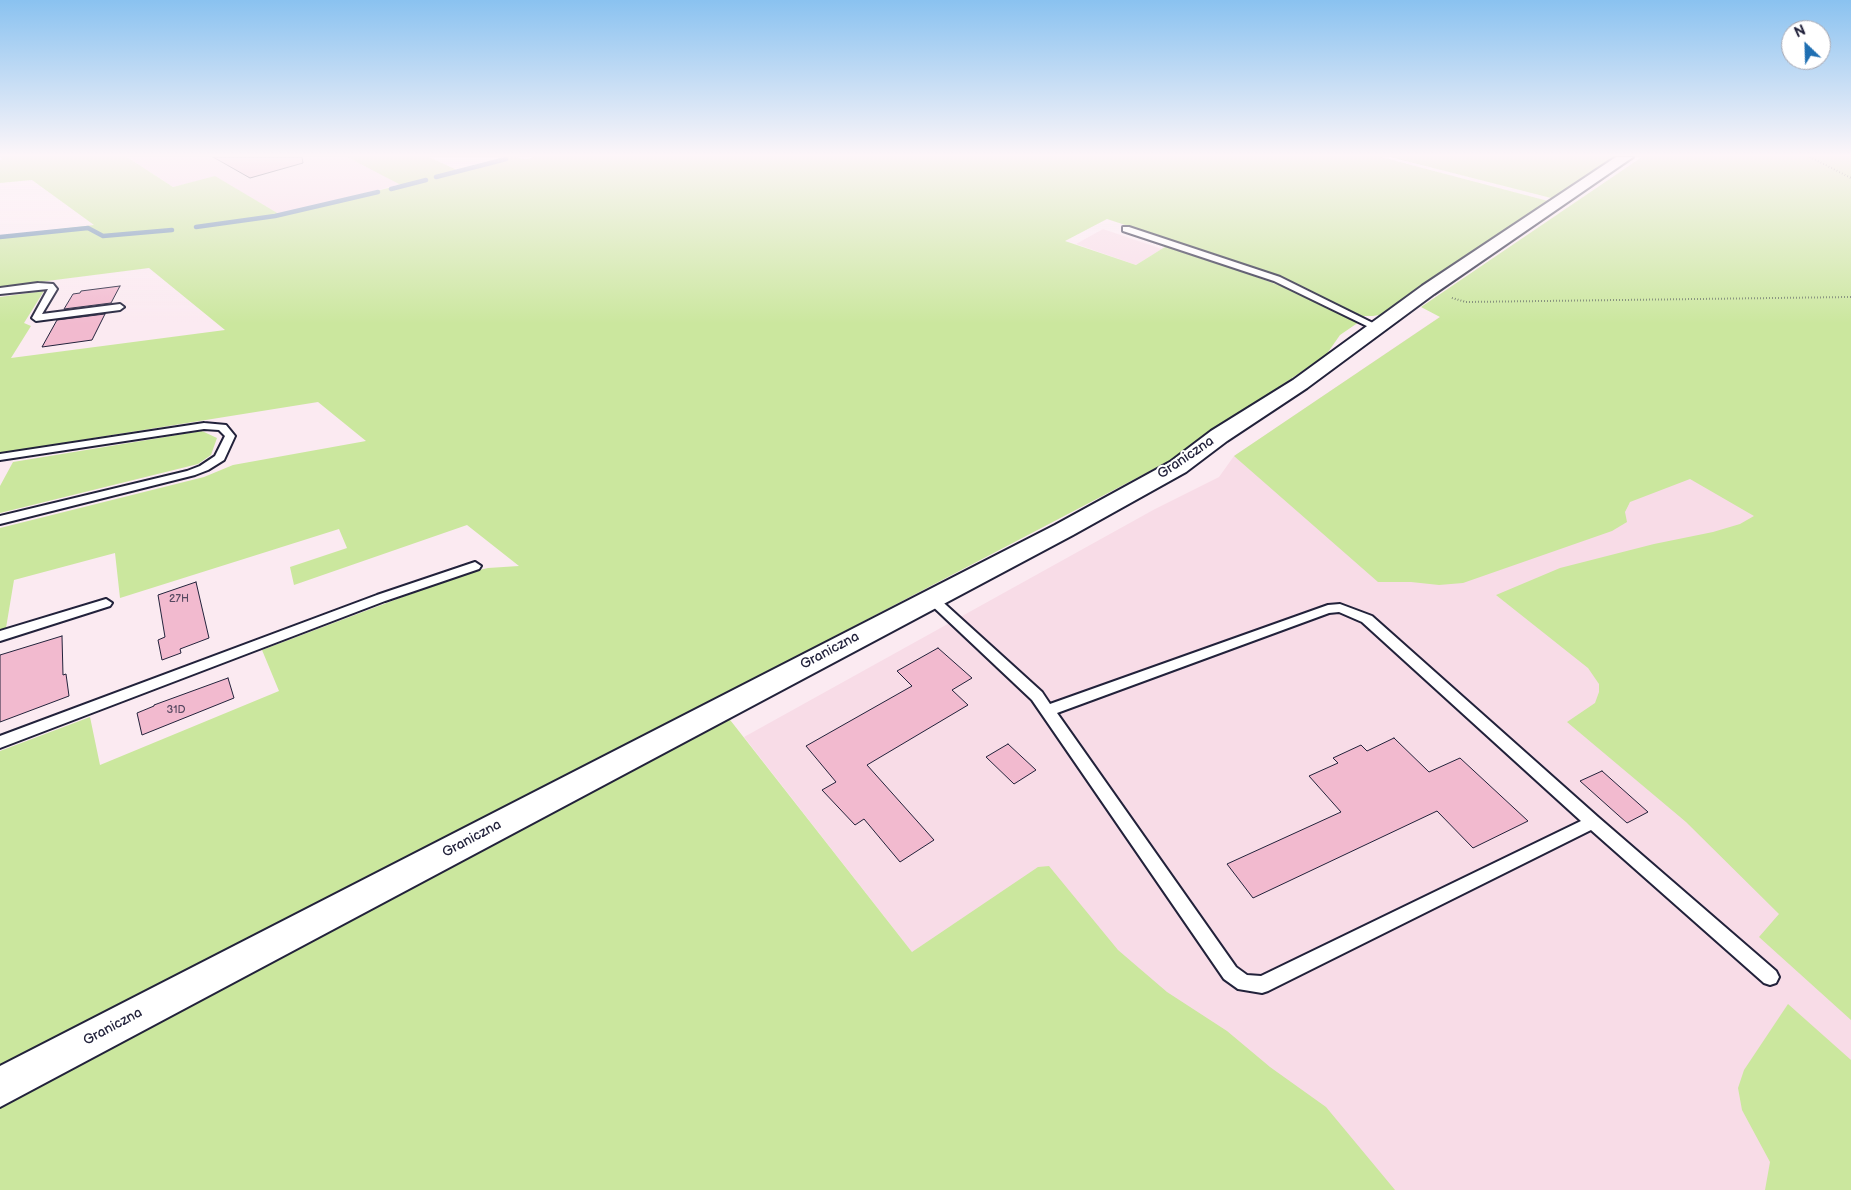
<!DOCTYPE html>
<style>
body{margin:0}
#map{position:relative;width:1851px;height:1190px;overflow:hidden;background:#fbeaf1;font-family:"Balsamiq Sans",sans-serif}
canvas{display:block}
.north{position:absolute;left:1781px;top:20px;width:50px;height:50px;box-sizing:border-box;background:#fff;border:1px solid #a7a7b1;border-radius:50%;rotate:336deg;font-size:14px;font-weight:700;line-height:20px;text-align:center;color:#22223b}
.north::after{content:'';display:block;margin:auto;width:18px;height:22px;background:#1f6fb2;clip-path:polygon(50% 0,100% 100%,50% 72%,0 100%)}
</style>
<div id="map">
<canvas width="1851" height="1190"></canvas>
<div class="north">N</div>
</div>
<script>
const c = document.querySelector('canvas').getContext('2d');
c.lineJoin = 'round';
function fill(path, color) { c.fillStyle = color; c.fill(path, 'evenodd'); }
const shape = rows => new Path2D(rows.map(r => 'M' + r).join(''));
function stroke(path, color, width, dash) { c.strokeStyle = color; c.lineWidth = width; c.lineCap = dash ? 'butt' : 'round'; c.setLineDash(dash || []); c.stroke(path); }
function write(font, color, halo, rows, align = 'center') {
  c.font = font + ' "Balsamiq Sans",sans-serif'; c.lineWidth = 4; c.setLineDash([]); c.textBaseline = 'middle'; c.strokeStyle = halo; c.fillStyle = color; for (const [text, x, y, turn = 0] of rows) {
    c.save(); c.translate(x, y); c.rotate((+turn || 0) * Math.PI / 180); c.textAlign = isNaN(turn) ? turn : align; if (halo) c.strokeText(text, 0, 0); c.fillText(text, 0, 0); c.restore();
  }
}
const built = shape([
 [127,157,347,157,402,184,279,214,215,177,173,187],
 [1103,229,1162,249,1136,265,1076,244],
 [1441,316,1851,506,1851,1190,1098,1190,744,737,1155,509,1219,477,1234,456]
]);
const green = shape([
 [0,157,127,157,173,187,215,176,279,214,401,185,347,157,429,157,457,170,512,157,526,159,534,157,1381,157,1548,201,1533,211,1537,212,1384,314,1373,316,1363,316,1351,311,1265,271,1107,219,1065,241,1136,265,1168,245,1309,296,1329,309,1359,322,1340,335,1326,355,1171,460,0,1074,0,751,90,717,100,765,279,691,262,650,466,573,488,568,519,566,467,525,294,585,290,567,347,548,339,529,120,598,115,553,14,580,6,628,0,630,0,528,204,477,233,465,366,441,318,402,0,453,0,297,44,291,24,323,31,326,11,358,225,330,149,268,0,287,0,236,94,225,32,180,0,183,0,160,3,159],
 [1390,157,1615,157,1555,199],
 [1642,157,1851,157,1851,1020,1759,937,1779,914,1686,822,1567,722,1595,703,1599,692,1599,684,1588,668,1496,595,1560,568,1654,544,1713,532,1740,524,1754,516,1690,479,1630,502,1625,512,1627,522,1612,531,1463,583,1439,585,1411,582,1378,582,1234,456,1440,317,1421,307],
 [202,431,217,438,211,455,198,464,0,513,0,486,13,462],
 [727,716,912,952,1038,867,1049,866,1118,950,1167,992,1227,1031,1270,1067,1326,1107,1395,1190,0,1190,0,1102],
 [1788,1004,1851,1060,1851,1190,1765,1190,1770,1162,1742,1110,1738,1088,1744,1070]
]);
const stream = shape([
 [436,177,506,159],
 [391,189,426,180],
 [196,227,275,216,378,192],
 [0,237,88,228,103,236,172,230]
]);
const building = shape([
 [213,157,302,157,303,163,250,178,213,157],
 [120,286,111,303,64,309,73,294,80,293,81,291,120,286],
 [105,314,92,340,42,347,57,320,105,314],
 [196,582,209,638,180,649,181,653,162,660,158,640,165,637,158,595,196,582],
 [62,636,63,675,66,674,69,696,0,722,0,655,62,636],
 [938,648,972,678,952,690,968,705,867,765,934,840,900,862,864,819,855,825,822,790,836,782,806,746,912,686,897,671,938,648],
 [228,678,234,698,142,735,137,713,154,706,154,705,228,678],
 [1394,738,1429,772,1460,758,1528,821,1473,848,1437,811,1253,898,1227,864,1341,812,1309,776,1338,763,1333,758,1361,745,1367,751,1394,738],
 [1008,744,1036,770,1014,784,986,757,1008,744],
 [1602,771,1648,812,1627,823,1580,781,1602,771]
]);
const path = shape([
 [1810,157,1851,178],
 [1452,298,1466,302,1851,297]
]);
const service = shape([
 [1123,227,1129,227,1280,277,1383,328,1381,330,1375,330,1274,281,1123,231,1123,227],
 [38,283,53,284,57,289,42,314,120,304,124,307,120,310,36,321,32,318,48,289,0,294,0,288,38,283],
 [204,423,226,425,235,436,224,460,208,470,195,475,0,524,0,516,187,471,200,466,215,456,225,436,219,430,204,429,0,460,0,454,204,423],
 [475,562,481,566,479,569,385,601,0,748,0,736,377,595,475,562],
 [931,594,935,595,1042,692,1050,704,1328,605,1340,604,1372,616,1598,817,1776,971,1779,977,1776,983,1770,985,1764,983,1591,830,1268,991,1262,993,1238,989,1224,979,1032,700,927,601,925,598,931,594],
 [1339,612,1362,622,1581,821,1261,976,1247,975,1236,967,1057,713,1329,613,1339,612],
 [106,599,112,603,110,606,0,641,0,631,106,599]
]);
const minor = shape([
 [1616,157,1633,157,1434,294,1307,388,1227,441,1186,472,1073,535,0,1107,0,1066,1055,525,1170,462,1211,431,1293,380,1422,286,1616,157]
]);
const numberNames = [
 ["27H",179,599],
 ["31D",176,710]
];
const streetNames = [
 ["Graniczna",1186,458,-34],
 ["Graniczna",830,651,-28],
 ["Graniczna",472,839,-28],
 ["Graniczna",113,1027,-28]
];
fill(built, '#f8dce7');
fill(green, '#cbe79e');
stroke(stream, '#6c8eaf', 4.5);
fill(building, '#f2bacf');
stroke(building, '#22223b', 1);
stroke(service, '#22223b', 4);
stroke(minor, '#22223b', 4);
stroke(path, '#22223b', 2, [0.5, 2.5]);
fill(service, '#fff');
fill(minor, '#fff');
const sky = c.createLinearGradient(0, 0, 0, 324);
sky.addColorStop(0, '#8ac2f0');
sky.addColorStop(0.48, '#fdf6f9');
sky.addColorStop(1, '#fdf6f900');
c.fillStyle = sky;
c.fillRect(0, 0, 1851, 324);
write('11px', '#564860', null, numberNames);
write('14px', '#22223b', '#fff', streetNames);
</script>
